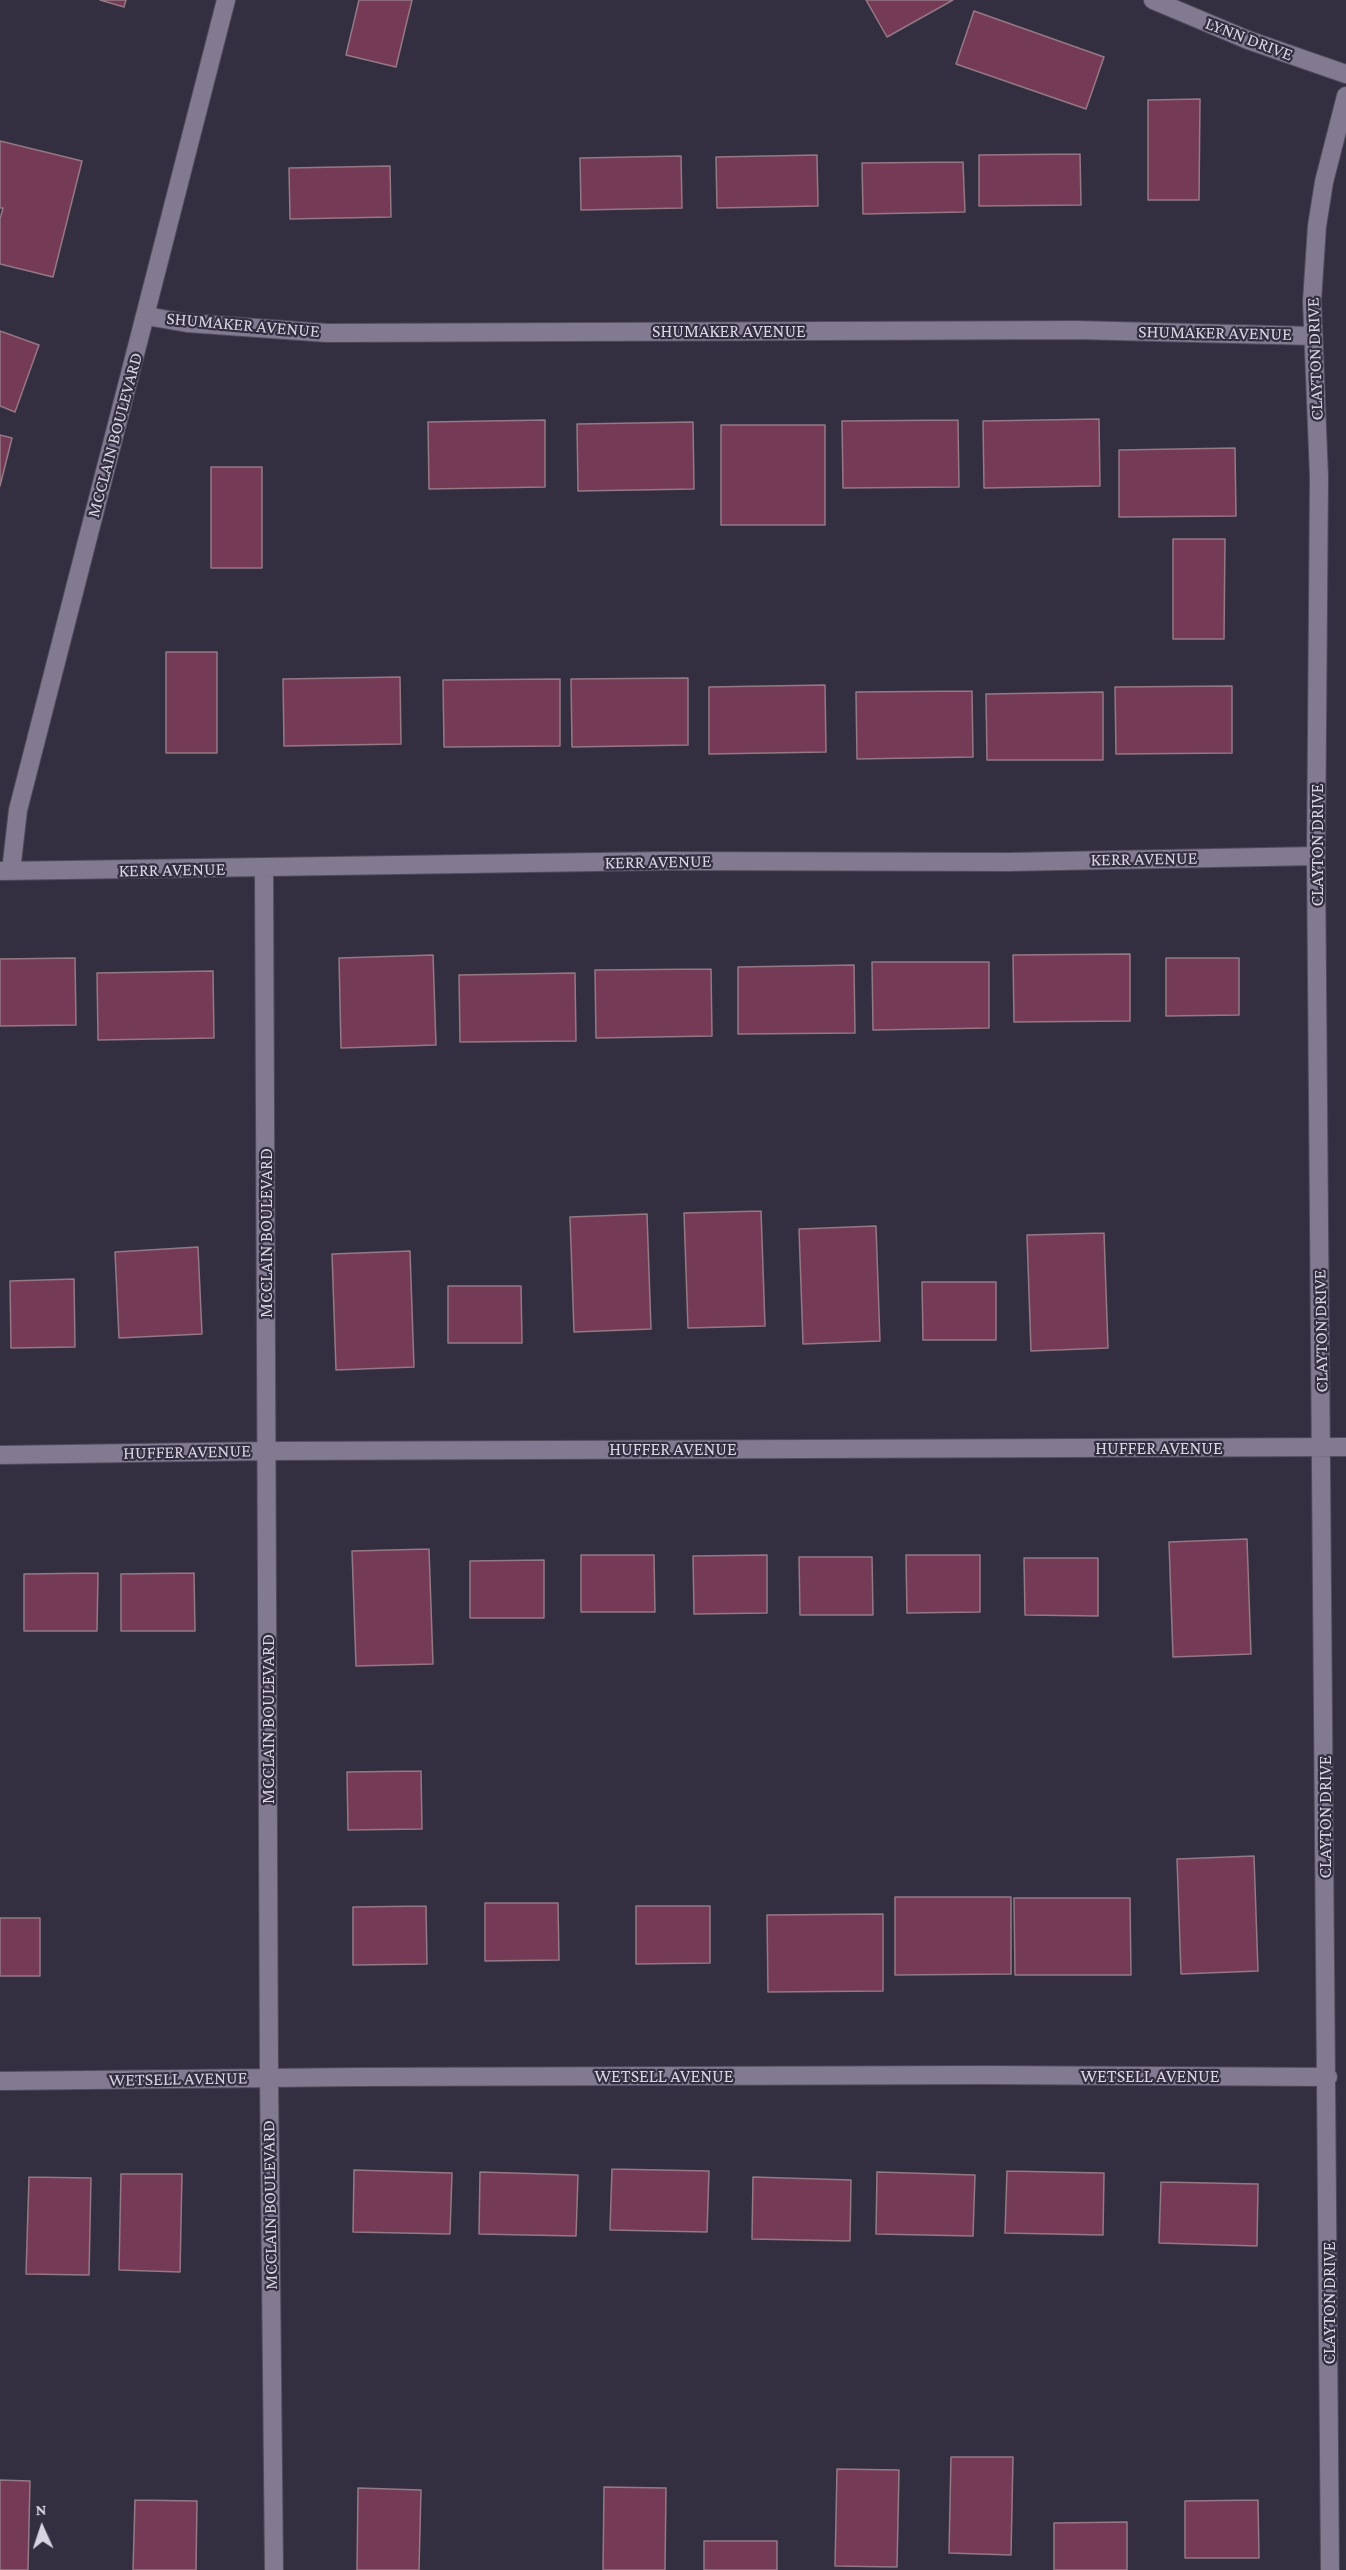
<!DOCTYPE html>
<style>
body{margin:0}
#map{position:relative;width:1346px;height:2570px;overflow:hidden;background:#342e41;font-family:"Crimson Pro",serif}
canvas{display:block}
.north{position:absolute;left:12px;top:2498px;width:60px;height:60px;-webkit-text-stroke:4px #342e41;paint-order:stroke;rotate:357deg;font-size:16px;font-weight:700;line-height:24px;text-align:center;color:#d8d4e1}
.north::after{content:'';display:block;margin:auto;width:21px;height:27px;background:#d8d4e1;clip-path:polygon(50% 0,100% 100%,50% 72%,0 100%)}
</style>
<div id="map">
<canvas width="1346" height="2570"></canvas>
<div class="north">N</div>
</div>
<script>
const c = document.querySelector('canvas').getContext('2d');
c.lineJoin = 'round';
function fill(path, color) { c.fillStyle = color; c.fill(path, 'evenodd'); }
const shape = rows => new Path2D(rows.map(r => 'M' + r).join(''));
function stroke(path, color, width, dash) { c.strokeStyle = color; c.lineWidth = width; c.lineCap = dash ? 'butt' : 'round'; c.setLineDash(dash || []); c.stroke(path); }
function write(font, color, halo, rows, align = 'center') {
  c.font = font + ' "Crimson Pro",serif'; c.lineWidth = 4.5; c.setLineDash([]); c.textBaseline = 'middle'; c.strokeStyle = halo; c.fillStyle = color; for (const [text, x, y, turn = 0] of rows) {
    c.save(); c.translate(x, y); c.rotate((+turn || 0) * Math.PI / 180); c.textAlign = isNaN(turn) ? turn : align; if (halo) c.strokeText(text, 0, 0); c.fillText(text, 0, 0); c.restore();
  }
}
const building = shape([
 [100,0,126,0,124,7,100,0],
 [359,0,412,0,396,67,346,55,359,0],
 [866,0,953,0,887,37,866,0],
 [974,11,1104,57,1086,109,956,64,974,11],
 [1200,99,1199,200,1148,200,1148,100,1200,99],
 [0,141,82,161,53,277,0,264,0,219,3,208,0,208,0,141],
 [1080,154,1081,205,979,206,979,155,1080,154],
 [817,155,818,206,717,208,716,157,817,155],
 [681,156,682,208,581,210,580,158,681,156],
 [963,162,965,212,863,214,862,163,963,162],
 [390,166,391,217,290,219,289,168,390,166],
 [0,331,39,345,15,412,0,406,0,331],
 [1099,419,1100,486,984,488,983,421,1099,419],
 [545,420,545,487,429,489,428,422,545,420],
 [958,420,959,487,843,488,842,421,958,420],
 [693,422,694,489,578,491,577,424,693,422],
 [721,425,825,425,825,525,721,525,721,425],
 [0,435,12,438,0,486,0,435],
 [1235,448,1236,516,1119,517,1119,450,1235,448],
 [211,467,262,467,262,568,211,568,211,467],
 [1173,539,1225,539,1224,639,1173,639,1173,539],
 [166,652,217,652,217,753,166,753,166,652],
 [400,677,401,744,284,746,283,679,400,677],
 [688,678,688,745,572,747,571,679,688,678],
 [560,679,560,746,444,747,443,680,560,679],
 [825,685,826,752,709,754,709,687,825,685],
 [1232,686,1232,753,1116,754,1115,687,1232,686],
 [972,691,973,757,857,759,856,692,972,691],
 [1103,692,1103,760,987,760,986,694,1103,692],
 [1130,954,1130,1021,1014,1022,1013,955,1130,954],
 [433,955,436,1045,341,1048,339,958,433,955],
 [75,958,76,1025,0,1026,0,959,75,958],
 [1166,958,1239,958,1239,1015,1166,1016,1166,958],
 [872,962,989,962,989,1028,873,1030,872,962],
 [854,965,855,1033,738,1034,738,967,854,965],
 [711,969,712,1036,596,1038,595,970,711,969],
 [213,971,214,1038,98,1040,97,973,213,971],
 [575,973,576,1041,460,1042,459,975,575,973],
 [761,1211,765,1326,688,1328,684,1213,761,1211],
 [647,1214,651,1329,574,1332,570,1217,647,1214],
 [876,1226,880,1341,803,1344,799,1229,876,1226],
 [1104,1233,1108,1348,1031,1351,1027,1235,1104,1233],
 [198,1247,202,1334,119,1338,115,1252,198,1247],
 [410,1251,414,1367,336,1370,332,1254,410,1251],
 [74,1279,75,1347,11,1348,10,1281,74,1279],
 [922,1282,996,1282,996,1340,923,1340,922,1282],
 [448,1286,521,1286,522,1343,448,1343,448,1286],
 [1247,1539,1251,1654,1173,1657,1169,1542,1247,1539],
 [429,1549,433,1664,356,1666,352,1551,429,1549],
 [581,1555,654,1555,655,1612,581,1612,581,1555],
 [767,1555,767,1613,694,1614,693,1556,767,1555],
 [906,1555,980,1555,980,1612,907,1613,906,1555],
 [799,1557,872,1557,873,1615,800,1615,799,1557],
 [1024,1558,1098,1558,1098,1616,1025,1615,1024,1558],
 [544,1560,544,1618,470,1618,470,1561,544,1560],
 [98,1573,97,1631,24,1631,24,1574,98,1573],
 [194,1573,195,1631,121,1631,121,1574,194,1573],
 [421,1771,422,1829,348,1830,347,1772,421,1771],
 [1254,1856,1258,1971,1181,1974,1177,1859,1254,1856],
 [895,1897,1011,1897,1011,1974,895,1975,895,1897],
 [1014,1898,1130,1898,1131,1975,1015,1975,1014,1898],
 [485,1903,558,1903,559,1960,485,1961,485,1903],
 [426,1906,427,1964,353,1965,353,1907,426,1906],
 [636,1906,710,1906,710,1963,636,1964,636,1906],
 [883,1914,883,1991,768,1992,767,1915,883,1914],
 [0,1918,40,1918,40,1976,0,1976,0,1918],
 [612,2169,709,2171,707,2232,610,2230,612,2169],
 [354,2170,452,2173,450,2234,353,2232,354,2170],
 [1007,2171,1104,2173,1103,2235,1005,2233,1007,2171],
 [480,2172,578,2175,576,2236,479,2234,480,2172],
 [877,2172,975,2175,973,2236,876,2234,877,2172],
 [121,2174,182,2174,180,2272,119,2270,121,2174],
 [29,2177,91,2178,89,2275,26,2274,29,2177],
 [753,2177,851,2180,850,2241,752,2239,753,2177],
 [1161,2182,1258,2184,1257,2246,1159,2243,1161,2182],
 [951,2457,1013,2457,1011,2555,949,2553,951,2457],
 [837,2469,899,2470,897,2567,835,2566,837,2469],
 [0,2480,30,2481,28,2570,0,2570,0,2480],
 [604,2487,666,2488,665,2570,603,2570,604,2487],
 [358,2488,421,2490,419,2570,357,2570,358,2488],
 [135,2500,197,2501,196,2570,133,2570,135,2500],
 [1258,2500,1259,2558,1185,2558,1185,2501,1258,2500],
 [1127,2522,1127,2570,1054,2570,1054,2523,1127,2522],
 [704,2541,777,2541,777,2570,704,2570,704,2541]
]);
const minor = shape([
 [1153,0,1248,40,1346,74],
 [146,316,187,323,327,333,1076,330,1313,336],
 [264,869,269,2078,274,2570],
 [0,871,662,861,1009,862,1316,856],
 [11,871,18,810,226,0],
 [0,1455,267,1451,1346,1447],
 [0,2081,357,2077,984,2075,1328,2077],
 [1330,2570,1316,856,1319,477,1312,301,1317,226,1324,182,1346,96]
]);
const streetNames = [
 ["LYNN DRIVE",1249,39,21],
 ["SHUMAKER AVENUE",243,325,5],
 ["SHUMAKER AVENUE",729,331],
 ["SHUMAKER AVENUE",1215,333,1],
 ["CLAYTON DRIVE",1315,359,-92],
 ["MCCLAIN BOULEVARD",115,435,-75],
 ["CLAYTON DRIVE",1317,845,-90],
 ["KERR AVENUE",1144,859,-1],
 ["KERR AVENUE",658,862,-1],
 ["KERR AVENUE",172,870,-1],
 ["MCCLAIN BOULEVARD",266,1233,-90],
 ["CLAYTON DRIVE",1321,1331,-91],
 ["HUFFER AVENUE",1159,1448],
 ["HUFFER AVENUE",673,1449],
 ["HUFFER AVENUE",187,1452,-1],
 ["MCCLAIN BOULEVARD",268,1719,-90],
 ["CLAYTON DRIVE",1325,1817,-90],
 ["WETSELL AVENUE",664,2076],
 ["WETSELL AVENUE",1150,2076],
 ["WETSELL AVENUE",178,2079,-1],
 ["MCCLAIN BOULEVARD",270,2205,-91],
 ["CLAYTON DRIVE",1329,2303,-90]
];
fill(building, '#753b56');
stroke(building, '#947984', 1.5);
stroke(minor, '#514b5c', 20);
stroke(minor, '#817a91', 18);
write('18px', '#d8d4e1', '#342e41', streetNames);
</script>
